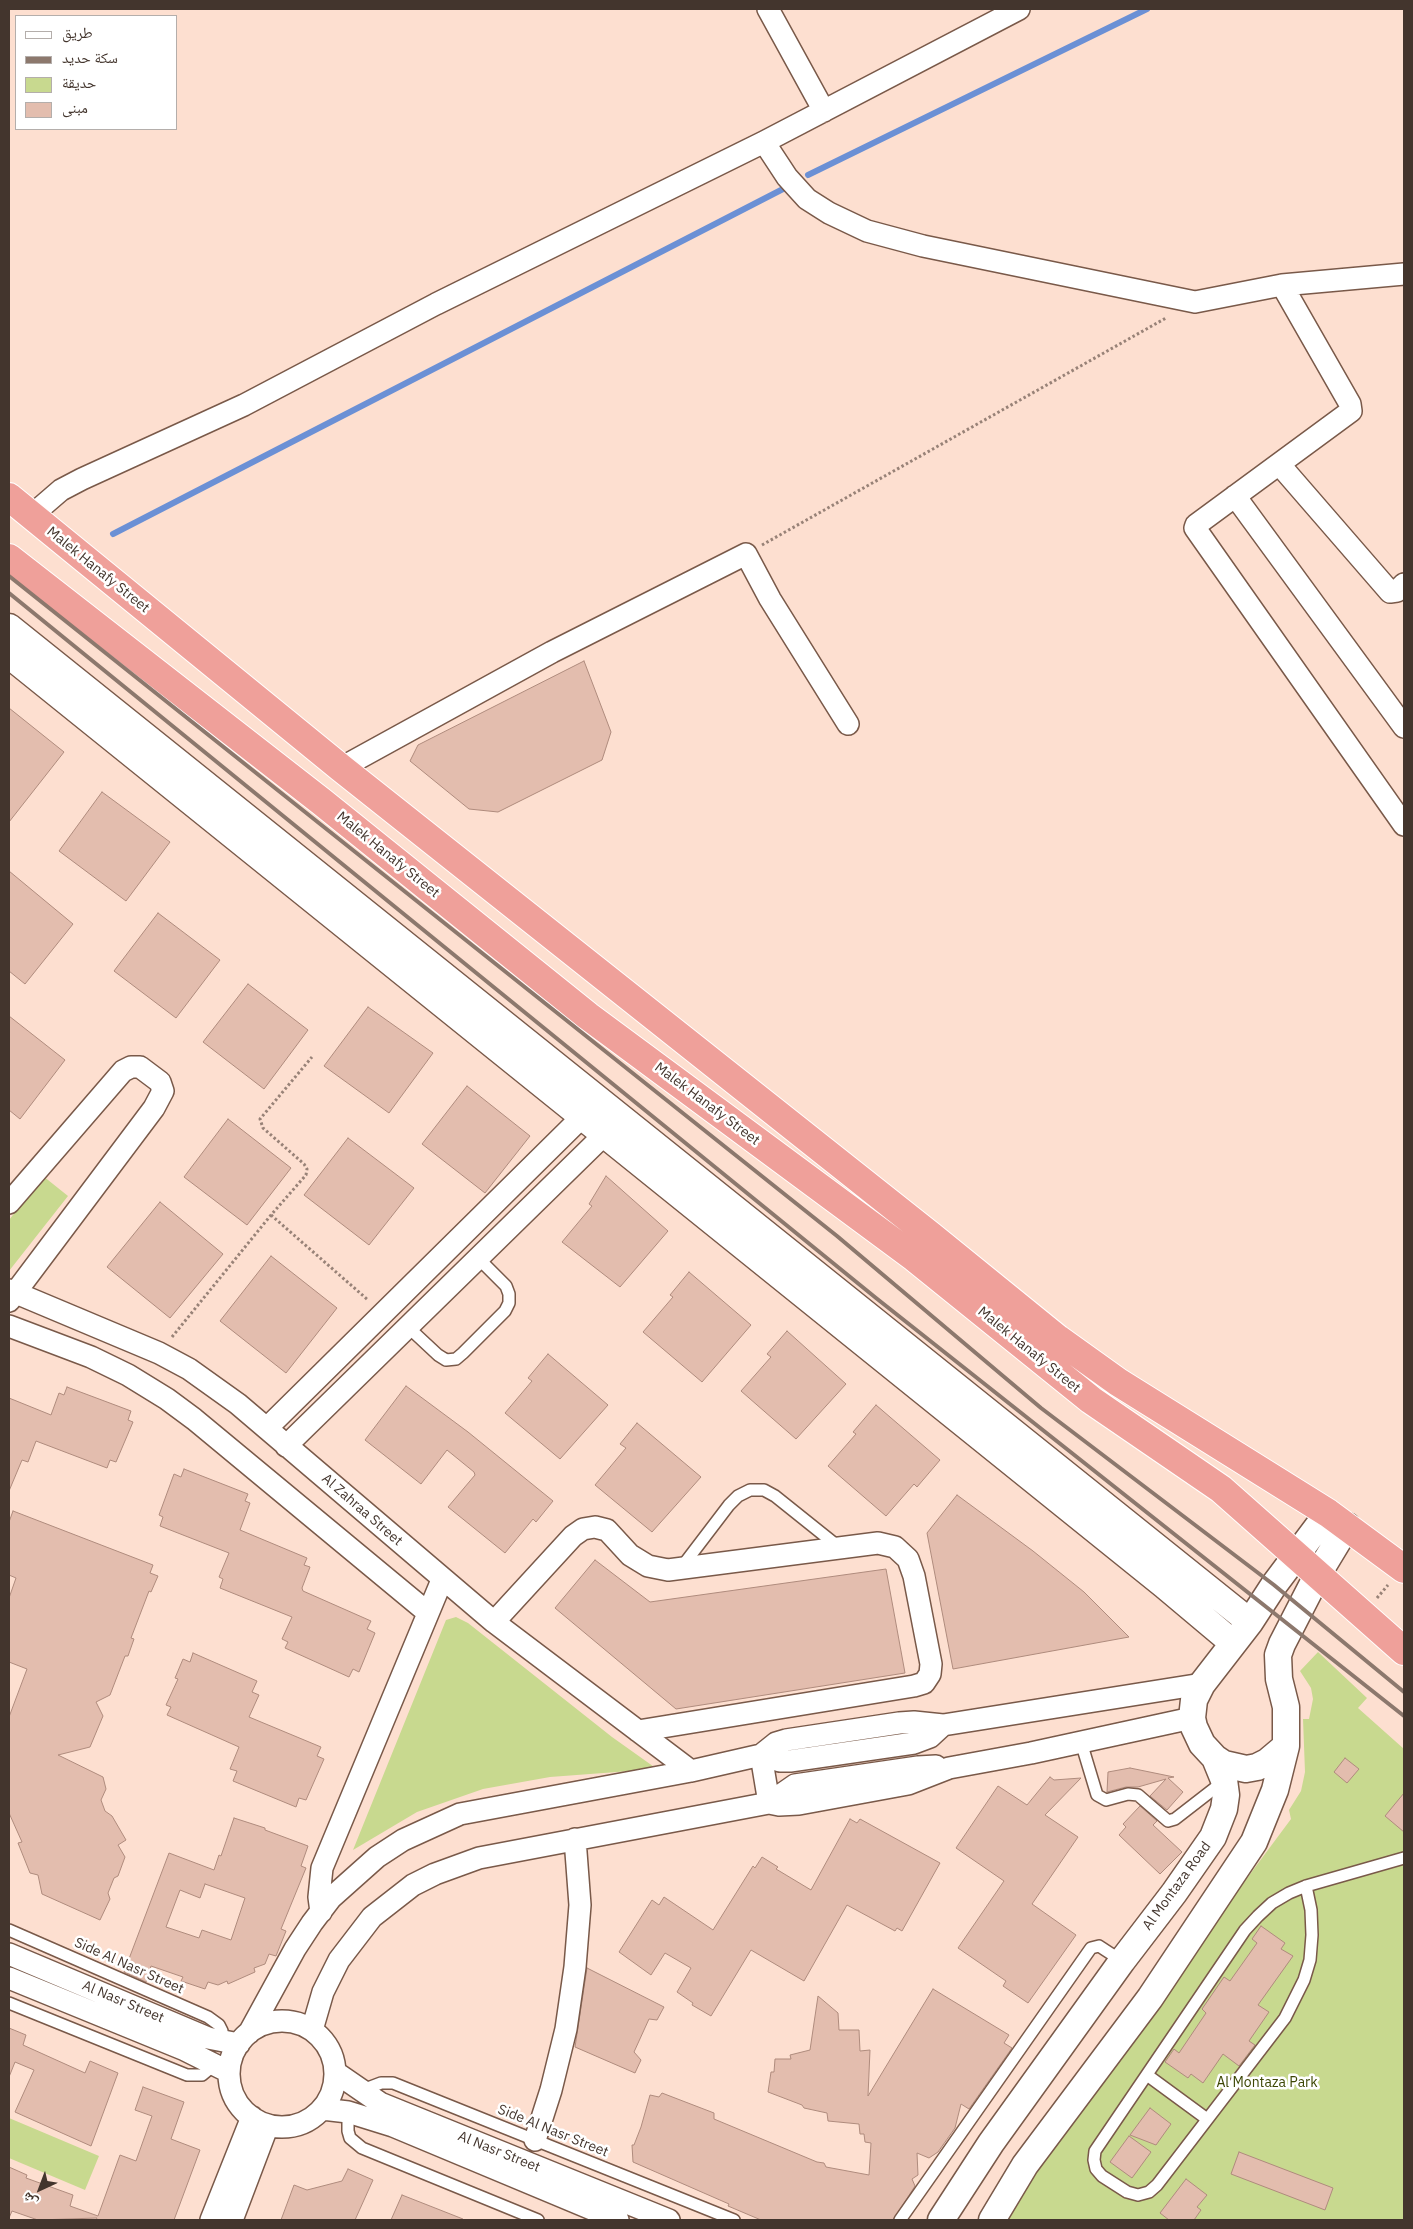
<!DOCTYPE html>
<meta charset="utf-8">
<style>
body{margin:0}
#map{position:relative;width:1413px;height:2229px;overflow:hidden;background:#fddfd0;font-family:"IBM Plex Sans","Noto Naskh Arabic",sans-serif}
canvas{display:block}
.frame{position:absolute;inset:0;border:10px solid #43352d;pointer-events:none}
.legend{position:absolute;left:15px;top:15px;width:162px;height:115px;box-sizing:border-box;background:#fff;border:1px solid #b4aeab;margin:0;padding:6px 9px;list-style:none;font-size:15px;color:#43352d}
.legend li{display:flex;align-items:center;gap:10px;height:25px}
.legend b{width:25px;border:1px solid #b4aeab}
.north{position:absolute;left:15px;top:2164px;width:50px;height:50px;-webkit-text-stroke:4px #fff;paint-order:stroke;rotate:223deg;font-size:14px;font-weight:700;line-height:20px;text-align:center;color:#43352d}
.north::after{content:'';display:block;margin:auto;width:18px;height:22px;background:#43352d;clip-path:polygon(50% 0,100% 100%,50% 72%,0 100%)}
</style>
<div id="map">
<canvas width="1413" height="2229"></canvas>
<div class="frame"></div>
<ul class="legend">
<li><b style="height:6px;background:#fff"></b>طريق</li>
<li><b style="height:6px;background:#8c786d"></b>سكة حديد</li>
<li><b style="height:14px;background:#c8d98f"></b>حديقة</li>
<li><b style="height:14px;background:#e3bdae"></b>مبنى</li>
</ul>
<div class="north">ش</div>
</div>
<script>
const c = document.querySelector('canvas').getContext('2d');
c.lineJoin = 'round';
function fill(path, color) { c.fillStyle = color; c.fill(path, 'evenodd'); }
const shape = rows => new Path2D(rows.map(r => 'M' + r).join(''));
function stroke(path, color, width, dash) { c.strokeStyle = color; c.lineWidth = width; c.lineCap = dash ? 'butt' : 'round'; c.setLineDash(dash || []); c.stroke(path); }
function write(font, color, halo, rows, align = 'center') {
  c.font = font + ' "IBM Plex Sans",sans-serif'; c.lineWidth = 5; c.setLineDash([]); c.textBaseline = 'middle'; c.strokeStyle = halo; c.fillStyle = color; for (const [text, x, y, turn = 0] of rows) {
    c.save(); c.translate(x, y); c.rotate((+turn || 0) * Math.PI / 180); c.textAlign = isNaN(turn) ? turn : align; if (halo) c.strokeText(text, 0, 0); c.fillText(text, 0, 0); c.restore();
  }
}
const green = shape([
 [43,1176,68,1196,9,1271,9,1220],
 [456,1617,468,1623,612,1737,657,1769,550,1777,483,1789,417,1812,353,1850,446,1620],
 [1318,1652,1367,1698,1358,1708,1404,1749,1404,2220,1004,2220,1006,2213,1187,1959,1291,1819,1289,1810,1301,1791,1305,1772,1303,1719,1309,1719,1313,1699,1311,1688,1300,1671],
 [9,2118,99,2156,85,2190,9,2158]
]);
const stream = shape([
 [808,175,1147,9],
 [113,534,783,189]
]);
const building = shape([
 [584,661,611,732,602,760,498,812,469,809,410,761,418,745,584,661],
 [9,708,64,752,9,822,9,708],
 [102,792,170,842,126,901,59,851,102,792],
 [9,871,73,924,25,984,9,971,9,871],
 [158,913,220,960,176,1018,114,971,158,913],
 [248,984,308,1030,264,1089,203,1042,248,984],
 [368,1007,433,1053,389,1113,324,1066,368,1007],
 [9,1016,65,1060,20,1119,9,1110,9,1016],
 [467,1086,530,1136,485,1193,422,1144,467,1086],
 [228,1119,291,1168,247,1225,184,1177,228,1119],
 [348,1138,414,1188,369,1245,304,1195,348,1138],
 [606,1176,668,1231,620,1287,562,1242,592,1206,589,1204,606,1176],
 [160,1202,223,1254,170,1318,107,1267,160,1202],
 [271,1256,337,1308,286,1373,220,1321,271,1256],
 [689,1272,751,1325,702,1382,643,1332,673,1297,670,1295,689,1272],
 [787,1331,846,1384,796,1439,741,1391,771,1357,767,1354,787,1331],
 [548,1354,608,1405,560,1459,505,1413,532,1381,528,1378,548,1354],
 [406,1386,468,1432,553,1501,536,1522,533,1519,505,1553,448,1507,475,1475,474,1472,447,1450,421,1484,365,1440,406,1386],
 [67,1387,131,1411,128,1420,133,1422,116,1462,110,1460,107,1468,36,1441,28,1462,22,1460,9,1491,9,1398,51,1415,59,1393,64,1395,67,1387],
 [876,1405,940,1460,917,1487,914,1484,886,1516,828,1466,856,1434,853,1432,876,1405],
 [637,1423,701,1477,652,1532,595,1485,626,1448,620,1444,637,1423],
 [184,1469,248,1494,245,1501,250,1503,240,1530,307,1558,304,1565,310,1567,302,1588,303,1591,371,1621,367,1629,375,1633,359,1672,353,1669,349,1677,285,1648,288,1642,282,1639,292,1617,220,1588,223,1579,219,1577,229,1553,160,1526,163,1517,159,1515,174,1474,181,1477,184,1469],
 [957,1495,1033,1551,1084,1592,1129,1637,953,1669,927,1533,957,1495],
 [13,1511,153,1565,150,1573,158,1576,151,1592,149,1591,131,1638,134,1639,128,1656,125,1656,110,1695,96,1702,103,1716,90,1747,58,1755,103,1777,106,1789,101,1800,105,1811,112,1816,126,1840,118,1845,125,1857,118,1876,114,1878,108,1893,110,1899,100,1920,42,1894,38,1875,30,1873,18,1843,22,1842,9,1813,9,1717,27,1669,9,1662,9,1598,16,1578,9,1575,9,1522,13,1511],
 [595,1560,650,1602,886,1569,905,1673,676,1709,555,1608,595,1560],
 [193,1653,257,1681,252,1692,259,1695,249,1717,321,1747,317,1756,324,1759,306,1800,299,1798,296,1807,233,1781,237,1771,230,1769,239,1747,167,1715,171,1707,166,1705,178,1679,175,1678,183,1659,190,1662,193,1653],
 [1345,1758,1359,1769,1347,1783,1334,1772,1345,1758],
 [1130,1768,1174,1777,1168,1778,1183,1792,1167,1810,1150,1796,1166,1779,1138,1787,1126,1787,1107,1792,1108,1772,1130,1768],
 [1050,1777,1054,1780,1081,1778,1045,1815,1078,1837,1032,1904,1076,1935,1028,2003,1003,1986,1006,1981,958,1948,1004,1881,956,1848,998,1786,1027,1805,1050,1777],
 [1404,1793,1404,1832,1385,1816,1404,1793],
 [1140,1806,1157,1821,1153,1825,1182,1852,1160,1874,1119,1835,1126,1827,1123,1824,1140,1806],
 [234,1818,265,1828,265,1830,308,1846,301,1866,306,1868,281,1929,286,1931,276,1956,269,1954,265,1964,254,1968,255,1972,228,1984,227,1981,218,1985,208,1982,205,1989,181,1981,183,1977,151,1966,146,1982,124,1972,169,1853,214,1870,219,1855,221,1856,234,1818],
 [205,1884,245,1898,231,1940,202,1930,199,1938,166,1927,180,1890,200,1898,205,1884],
 [850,1819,857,1823,860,1819,940,1863,902,1931,897,1928,895,1931,847,1905,804,1981,751,1950,711,2016,692,2005,693,2003,677,1992,691,1968,665,1953,651,1975,619,1952,652,1900,659,1905,664,1897,713,1930,753,1866,755,1868,762,1857,778,1867,776,1869,811,1890,850,1819],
 [1261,1926,1285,1943,1281,1949,1293,1956,1258,2005,1269,2012,1249,2041,1255,2045,1239,2066,1223,2054,1203,2083,1191,2074,1188,2078,1165,2062,1174,2049,1179,2053,1206,2013,1202,2009,1224,1977,1230,1981,1257,1943,1252,1939,1261,1926],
 [587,1968,664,2007,657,2020,649,2019,634,2052,641,2060,635,2073,575,2047,587,1968],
 [933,1989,1009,2035,1004,2043,1012,2048,969,2109,961,2104,955,2128,938,2152,929,2158,917,2153,918,2175,912,2179,915,2186,893,2220,761,2220,728,2206,729,2204,633,2162,632,2145,634,2145,641,2127,650,2095,659,2097,662,2093,714,2113,714,2119,817,2162,824,2163,826,2167,869,2175,871,2143,865,2142,864,2134,860,2134,859,2124,828,2121,827,2113,804,2108,802,2105,768,2092,771,2072,774,2072,775,2059,791,2059,790,2055,810,2050,818,1996,838,2013,839,2030,859,2030,860,2051,870,2050,868,2096,933,1989],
 [9,2028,26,2035,23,2045,85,2073,90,2061,118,2073,91,2146,15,2112,34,2070,15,2062,9,2077,9,2028],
 [143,2087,184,2102,171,2139,200,2150,174,2220,96,2220,97,2218,38,2220,12,2211,9,2218,9,2167,27,2175,26,2178,73,2195,70,2206,98,2216,120,2155,136,2161,152,2116,135,2110,143,2087],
 [1150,2108,1171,2124,1156,2145,1130,2135,1150,2108],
 [1129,2136,1151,2152,1132,2178,1110,2162,1129,2136],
 [1239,2152,1333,2188,1325,2210,1231,2174,1239,2152],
 [348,2169,373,2180,355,2220,281,2220,294,2185,307,2190,342,2181,348,2169],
 [1186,2179,1207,2195,1197,2207,1201,2210,1194,2220,1169,2220,1160,2213,1186,2179],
 [402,2195,463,2219,463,2220,391,2220,402,2195]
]);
const path = shape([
 [762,545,1166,318],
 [271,1215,368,1300],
 [172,1337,271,1215,306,1175,307,1169,304,1164,263,1128,260,1119,312,1057],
 [1377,1598,1388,1585]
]);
const service = shape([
 [408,1327,438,1355,446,1360,456,1359,463,1353,505,1311,509,1303,509,1294,506,1286,478,1258],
 [681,1568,729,1505,738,1496,750,1490,764,1490,775,1496,840,1548],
 [1081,1742,1097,1795,1106,1800,1128,1794,1138,1795,1168,1821,1175,1819,1224,1781],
 [1306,1886,1311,1910,1312,1935,1310,1960,1304,1980,1285,2018,1157,2185,1149,2192,1138,2195,1127,2192,1102,2176,1096,2169,1094,2160,1095,2151,1245,1930,1258,1916,1272,1903,1289,1893,1306,1886,1404,1858],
 [9,1930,208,2017,219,2025,222,2031,222,2041],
 [9,2003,187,2075,202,2075,208,2070,212,2064],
 [1147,2075,1207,2119],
 [360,2091,381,2083,393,2083,734,2220],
 [348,2112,348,2131,350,2138,362,2148,538,2220],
 [900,2220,1091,1948,1099,1946,1122,1961]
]);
const minor = shape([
 [768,9,824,111],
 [764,142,787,177,807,199,829,213,867,231,923,246,1156,294,1195,302,1282,285,1404,274],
 [1282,285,1350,404,1351,411,1196,525,1195,528,1404,825],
 [1279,464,1390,592,1397,591,1404,584],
 [1235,496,1404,727],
 [32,515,61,490,82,479,244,405,436,304,764,142,1019,9],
 [341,768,552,652,746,554,770,599,848,724],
 [9,1203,123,1071,131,1067,140,1067,160,1082,163,1091,154,1108,9,1301],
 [9,1290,159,1353,189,1369,238,1404,494,1622,691,1771],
 [9,1326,91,1357,128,1375,167,1399,194,1419,427,1612],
 [267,1428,583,1116],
 [286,1446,605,1134],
 [494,1622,573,1536,583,1529,595,1527,607,1530,630,1555,648,1566,668,1570,878,1543,895,1547,908,1559,914,1576,931,1664,930,1674,924,1683,914,1686,638,1731],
 [761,1755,780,1761,790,1761,914,1743,930,1737,943,1725],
 [761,1755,769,1803],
 [769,1803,795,1785,918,1767,936,1766],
 [321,1912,319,1897,322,1868,442,1580],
 [9,1954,208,2038,239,2044],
 [9,1978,185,2050,229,2072],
 '229 2074a53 53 0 1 1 106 0a53 53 0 1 1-106 0Z',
 [312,2030,323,1992,339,1960,372,1917,413,1885,435,1874,479,1858,769,1803,779,1805,799,1804,908,1784,949,1768,1031,1753,1192,1718],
 [249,2033,295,1949,312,1923,331,1898,377,1857,403,1840,460,1814,691,1771,761,1755,776,1743,786,1740,899,1723,914,1722,943,1725,1202,1684],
 [335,2072,380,2103,669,2220],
 [322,2109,348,2112,393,2126,618,2220],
 [535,2140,551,2090,566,2029,575,1967,580,1905,575,1839],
 [211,2220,252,2117],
 [232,2220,268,2125]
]);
const tertiary = shape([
 [9,627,1250,1622],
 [9,655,1164,1585,1233,1643],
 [1215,1758,1224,1764,1246,1769,1257,1767,1267,1762,1286,1746],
 [941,2220,991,2143,1122,1961,1174,1893,1213,1837,1224,1809,1226,1795,1224,1780,1215,1758,1202,1744,1194,1727,1192,1718,1194,1700,1202,1684,1250,1622,1274,1585,1328,1513],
 [992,2220,1025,2165,1150,1998,1254,1842,1275,1790,1286,1746,1286,1707,1279,1679,1278,1655,1282,1644,1318,1574,1347,1526]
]);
const trunk = shape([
 [9,497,341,768,931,1236,1058,1339,1118,1382,1328,1513,1404,1569],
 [9,558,322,802,588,1016,915,1258,1091,1400,1221,1489,1404,1651]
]);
const rail = shape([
 [9,576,837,1236,1041,1408,1274,1585,1404,1692],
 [9,593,876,1298,1404,1716]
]);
const streetNames = [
 ["Malek Hanafy Street",98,570,39],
 ["Malek Hanafy Street",388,855,39],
 ["Malek Hanafy Street",707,1104,37],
 ["Malek Hanafy Street",1029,1350,39],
 ["Al Zahraa Street",362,1510,41],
 ["Al Montaza Road",1177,1886,-54],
 ["Side Al Nasr Street",129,1966,24],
 ["Al Nasr Street",123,2002,23],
 ["Side Al Nasr Street",553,2131,22],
 ["Al Nasr Street",499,2152,22]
];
const parkNames = [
 ["Al Montaza Park",1267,2083]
];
fill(green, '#c8d98f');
stroke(stream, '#6b90d5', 6);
fill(building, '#e3bdae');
stroke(building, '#af8b7d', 1);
stroke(service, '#795949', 14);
stroke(minor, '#795949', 24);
stroke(tertiary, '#795949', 29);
stroke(trunk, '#fff', 30);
stroke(path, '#988277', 3, [2.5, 2.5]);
stroke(service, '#fff', 11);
stroke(minor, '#fff', 21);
stroke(tertiary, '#fff', 26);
stroke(trunk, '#efa09a', 28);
stroke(rail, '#8c786d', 4);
write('14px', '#43352d', '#fff', streetNames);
write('14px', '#3d4705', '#fff', parkNames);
</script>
